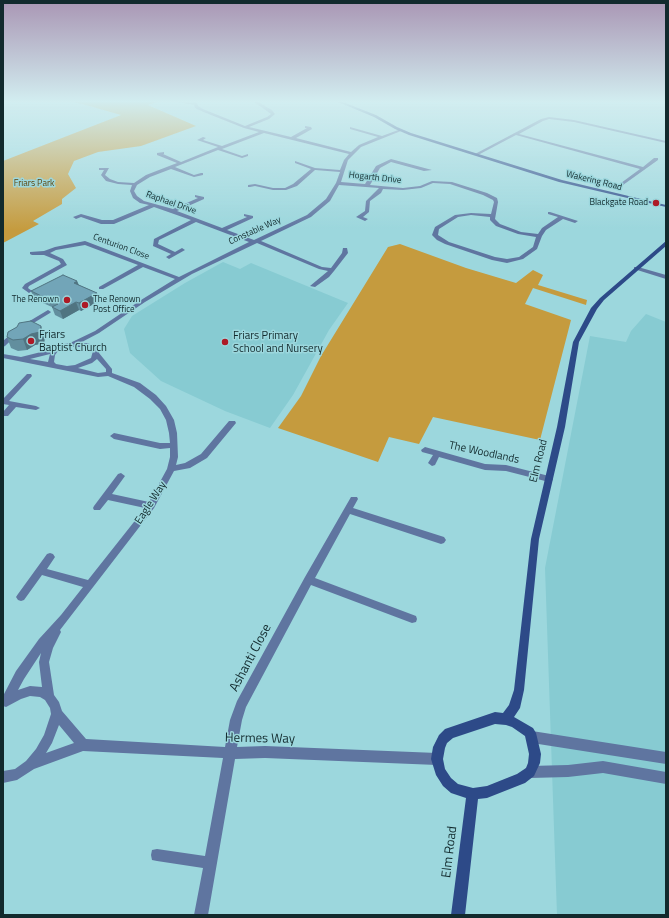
<!DOCTYPE html>
<style>
body{margin:0}
#map{position:relative;width:669px;height:918px;overflow:hidden;background:#9cd7dd;font-family:"Titillium Web",sans-serif}
canvas{display:block}
.frame{position:absolute;inset:0;border:4px solid #122a2d;pointer-events:none}
</style>
<div id="map">
<canvas width="669" height="918"></canvas>
<div class="frame"></div>
</div>
<script>
const c = document.querySelector('canvas').getContext('2d');
c.lineJoin = 'round';
function fill(path, color) { c.fillStyle = color; c.fill(path, 'evenodd'); }
const shape = rows => new Path2D(rows.map(r => 'M' + r).join(''));
function stroke(path, color, width, dash) { c.strokeStyle = color; c.lineWidth = width; c.lineCap = dash ? 'butt' : 'round'; c.setLineDash(dash || []); c.stroke(path); }
function write(font, color, halo, rows, align = 'center') {
  c.font = font + ' "Titillium Web",sans-serif'; c.lineWidth = 3; c.setLineDash([]); c.textBaseline = 'middle'; c.strokeStyle = halo; c.fillStyle = color; for (const [text, x, y, turn = 0] of rows) {
    c.save(); c.translate(x, y); c.rotate((+turn || 0) * Math.PI / 180); c.textAlign = isNaN(turn) ? turn : align; if (halo) c.strokeText(text, 0, 0); c.fillText(text, 0, 0); c.restore();
  }
}
const built = shape([
 [223,262,240,269,251,263,348,303,329,330,293,395,270,428,225,411,161,381,130,353,124,329,132,316,185,283],
 [646,314,666,322,666,915,557,915,545,568,590,336,626,342,631,331]
]);
const green = shape([
 [75,102,156,102,148,105,196,126,141,146,98,152,74,161,68,174,76,188,62,199,62,204,33,221,39,224,3,243,3,161,121,115],
 [400,244,466,268,516,283,533,270,543,275,538,285,587,300,586,305,533,288,525,304,571,320,540,440,433,417,419,444,389,437,378,462,278,428,301,396,321,356,388,247]
]);
const street = shape([
 [179,102,197,103,198,106,203,109,245,126,267,117,271,114,254,102,258,102,272,110,275,114,269,119,249,127,291,137,307,128,305,128,305,126,311,127,312,129,296,138,351,152,359,145,378,137,350,129,350,127,382,136,401,129,401,131,361,147,348,160,341,182,365,184,376,166,391,159,432,170,424,171,391,162,380,168,370,185,403,188,420,186,432,181,452,182,487,193,497,198,498,202,495,219,500,224,521,232,538,234,542,228,558,217,548,214,548,212,550,212,578,221,575,223,563,219,546,230,542,236,537,249,523,259,507,263,492,260,445,244,437,240,432,235,435,227,455,215,471,213,491,214,494,202,493,200,483,195,450,184,433,183,421,188,403,190,383,189,381,193,370,201,369,212,363,217,368,219,365,221,356,217,365,211,366,201,379,188,339,185,330,201,311,217,261,241,322,267,331,268,342,253,343,248,347,248,348,253,334,271,329,277,315,287,310,286,328,271,319,269,257,243,192,274,145,302,99,333,80,343,87,343,95,346,99,351,99,353,112,369,112,373,140,383,156,395,166,406,174,420,177,433,178,457,176,465,185,463,201,454,229,421,235,421,236,423,207,458,190,468,174,471,154,508,60,630,61,632,53,648,49,662,54,695,59,702,62,711,86,739,225,747,230,720,237,701,305,577,351,497,357,497,358,499,353,508,444,537,446,540,444,543,441,544,350,514,315,578,416,616,417,619,416,622,412,623,311,585,246,707,242,720,237,747,265,746,437,753,441,755,443,759,441,763,437,765,265,758,235,759,208,915,194,915,203,868,157,861,152,860,151,855,152,850,157,849,205,856,223,758,83,751,34,769,17,780,3,783,3,771,15,769,26,761,36,749,44,735,51,714,50,708,45,700,40,697,30,696,21,699,6,707,3,706,3,696,16,671,39,639,61,615,83,587,42,575,24,600,21,601,18,600,16,597,18,594,47,554,50,553,53,554,55,557,47,569,88,580,145,508,108,500,100,510,94,510,93,508,94,506,118,474,121,473,125,476,112,494,149,502,167,469,170,457,170,448,160,449,114,439,110,436,114,433,160,443,170,443,169,433,166,420,160,409,150,399,134,387,108,376,98,377,3,358,3,354,21,357,53,349,64,344,70,343,95,331,141,300,175,279,143,267,103,289,99,289,99,287,138,265,85,245,56,250,50,253,63,259,67,265,29,286,28,288,32,291,29,293,22,288,25,284,61,264,59,261,44,255,32,255,30,254,30,252,44,251,55,247,85,241,179,277,249,242,196,222,159,240,158,244,175,252,182,248,185,250,169,259,166,257,171,254,153,246,154,239,191,220,154,207,114,224,101,224,81,217,76,219,73,217,81,214,102,220,113,220,149,205,140,203,133,198,130,191,132,185,118,184,106,181,101,175,104,170,99,170,99,168,109,168,105,175,110,179,118,182,134,183,146,175,177,163,157,155,157,153,164,152,164,154,163,154,181,162,218,147,197,140,203,137,206,138,203,140,222,146,259,132,244,128,201,111,195,108,194,105,179,102],
 [264,133,349,154,344,160,340,170,315,168,295,161,295,163,311,169,293,184,285,188,273,188,255,184,248,185,248,187,250,187,255,186,273,190,286,190,297,186,315,170,340,172,336,183,326,199,307,215,254,240,227,230,253,218,253,216,244,214,244,216,247,217,222,228,177,211,204,199,204,197,195,195,195,197,198,198,173,209,144,201,137,196,134,191,137,185,150,177,171,169,194,177,203,175,203,173,201,173,194,175,175,167,218,150,242,158,248,156,248,154,242,156,222,149,264,133],
 [471,215,490,217,490,220,496,226,518,234,536,237,533,247,519,257,507,259,495,257,449,242,438,235,439,229,458,217,471,215],
 [67,347,86,347,91,348,93,351,91,358,75,365,67,366,56,364,54,362,55,355,58,351,67,347],
 [50,354,48,362,30,359,50,354],
 [97,359,106,369,106,372,98,373,78,368,92,363,97,359],
 [41,653,39,662,42,687,30,686,18,690,24,679,41,653],
 [59,725,74,743,46,753,52,743,59,725],
 [549,117,574,120,666,141,666,143,574,122,549,119,543,121,519,134,643,167,654,158,658,158,658,160,623,185,621,184,621,183,640,169,516,135,478,155,475,154,541,119,549,117],
 [634,267,638,267,666,275,666,279,634,269,634,267],
 [48,310,51,312,50,313,22,330,5,346,3,347,3,341,18,328,48,310],
 [27,374,31,374,32,376,9,401,36,406,40,408,36,410,16,407,8,416,3,416,3,412,9,405,3,404,3,399,27,374],
 [425,447,485,464,506,465,549,476,552,477,553,479,552,481,549,482,506,471,485,470,439,457,435,465,432,466,428,463,433,455,422,452,421,450,425,447],
 [532,731,666,752,666,764,532,743,528,741,526,737,528,733,532,731],
 [603,761,666,772,666,784,603,773,568,777,530,778,526,776,524,772,526,768,530,766,568,765,603,761]
]);
const secondary = shape([
 [338,102,343,102,376,115,397,127,411,133,562,180,666,205,666,207,559,182,409,135,395,129,374,117,338,102],
 [666,241,666,246,604,300,597,309,579,342,565,427,539,539,524,690,520,708,514,717,533,728,536,733,541,754,540,763,534,776,525,783,487,798,478,799,465,915,451,915,466,798,451,793,443,786,436,775,431,759,433,747,439,735,445,729,495,712,503,713,509,705,514,690,531,539,557,427,573,342,591,308,600,298,666,241],
 [495,724,506,725,512,727,525,736,529,754,528,763,526,768,517,774,487,786,473,788,458,784,451,778,445,769,443,759,445,748,447,743,453,738,495,724]
]);
const wall = shape([
 [77,281,79,285,97,293,99,301,81,311,79,310,63,319,55,315,52,307,34,299,31,291],
 [7,337,45,337,44,343,35,345,27,350,18,351,11,348]
]);
const shadedWall = shape([
 [77,281,80,289,74,283],
 [97,293,99,301,81,311,79,303],
 [76,302,79,310,63,319,60,311],
 [41,326,45,337,44,343,35,345,27,350,23,339]
]);
const building = shape([
 [63,275,77,281,74,283,97,293,79,303,76,302,60,311,52,307,58,304,31,291,63,275],
 [31,321,41,326,40,332,31,334,23,339,13,340,7,337,8,332,17,327,19,323,31,321]
]);
const markers = [
 [656,203,4,"#ad1a26"],
 [67,300,4,"#ad1a26"],
 [85,305,4,"#ad1a26"],
 [31,341,4,"#ad1a26"],
 [225,342,4,"#ad1a26"]
];
const farStreetnames = [
 ["Hogarth Drive",375,178,6],
 ["Wakering Road",594,181,14],
 ["Raphael Drive",171,203,19],
 ["Constable Way",255,231,-24],
 ["Centurion Close",121,247,20]
];
const farParknames = [
 ["Friars Park",34,184]
];
const farPoinames = [
 ["Blackgate Road",648,203],
 ["The Renown",59,300],
 ["The Renown",93,300,"left"],
 ["Post Office",93,310,"left"]
];
const poiNames = [
 ["Friars",39,335],
 ["Baptist Church",39,348],
 ["Friars Primary",233,336],
 ["School and Nursery",233,349]
];
const streetNames = [
 ["The Woodlands",484,453,12],
 ["Elm Road",539,461,-76],
 ["Eagle Way",151,503,-57]
];
const nearStreetnames = [
 ["Ashanti Close",251,658,-62],
 ["Hermes Way",260,739,1],
 ["Elm Road",450,852,-83]
];
fill(built, '#87cbd2');
fill(green, '#c59b3e');
fill(street, '#5f75a0');
fill(secondary, '#2d4a88');
fill(wall, '#628e9e');
fill(shadedWall, '#507481');
fill(building, '#72a5b8');
stroke(building, '#507481', 1);
const sky = c.createLinearGradient(0, 0, 0, 230);
sky.addColorStop(0, '#a996b4');
sky.addColorStop(0.44, '#d2edf0');
sky.addColorStop(1, '#d2edf000');
c.fillStyle = sky;
c.fillRect(0, 0, 669, 230);
for (const [x, y, r, color] of markers) { const dot = new Path2D(); dot.arc(x, y, r, 0, 2 * Math.PI); c.fillStyle = color; c.fill(dot); stroke(dot, '#9cd7dd', 1.5); }
write('9px', '#122a2d', '#9cd7dd', farStreetnames);
write('9px', '#5c440b', '#9cd7dd', farParknames);
write('9px', '#122a2d', '#9cd7dd', farPoinames, 'right');
write('11px', '#122a2d', '#9cd7dd', poiNames, 'left');
write('11px', '#122a2d', '#9cd7dd', streetNames);
write('13px', '#122a2d', '#9cd7dd', nearStreetnames);
</script>
